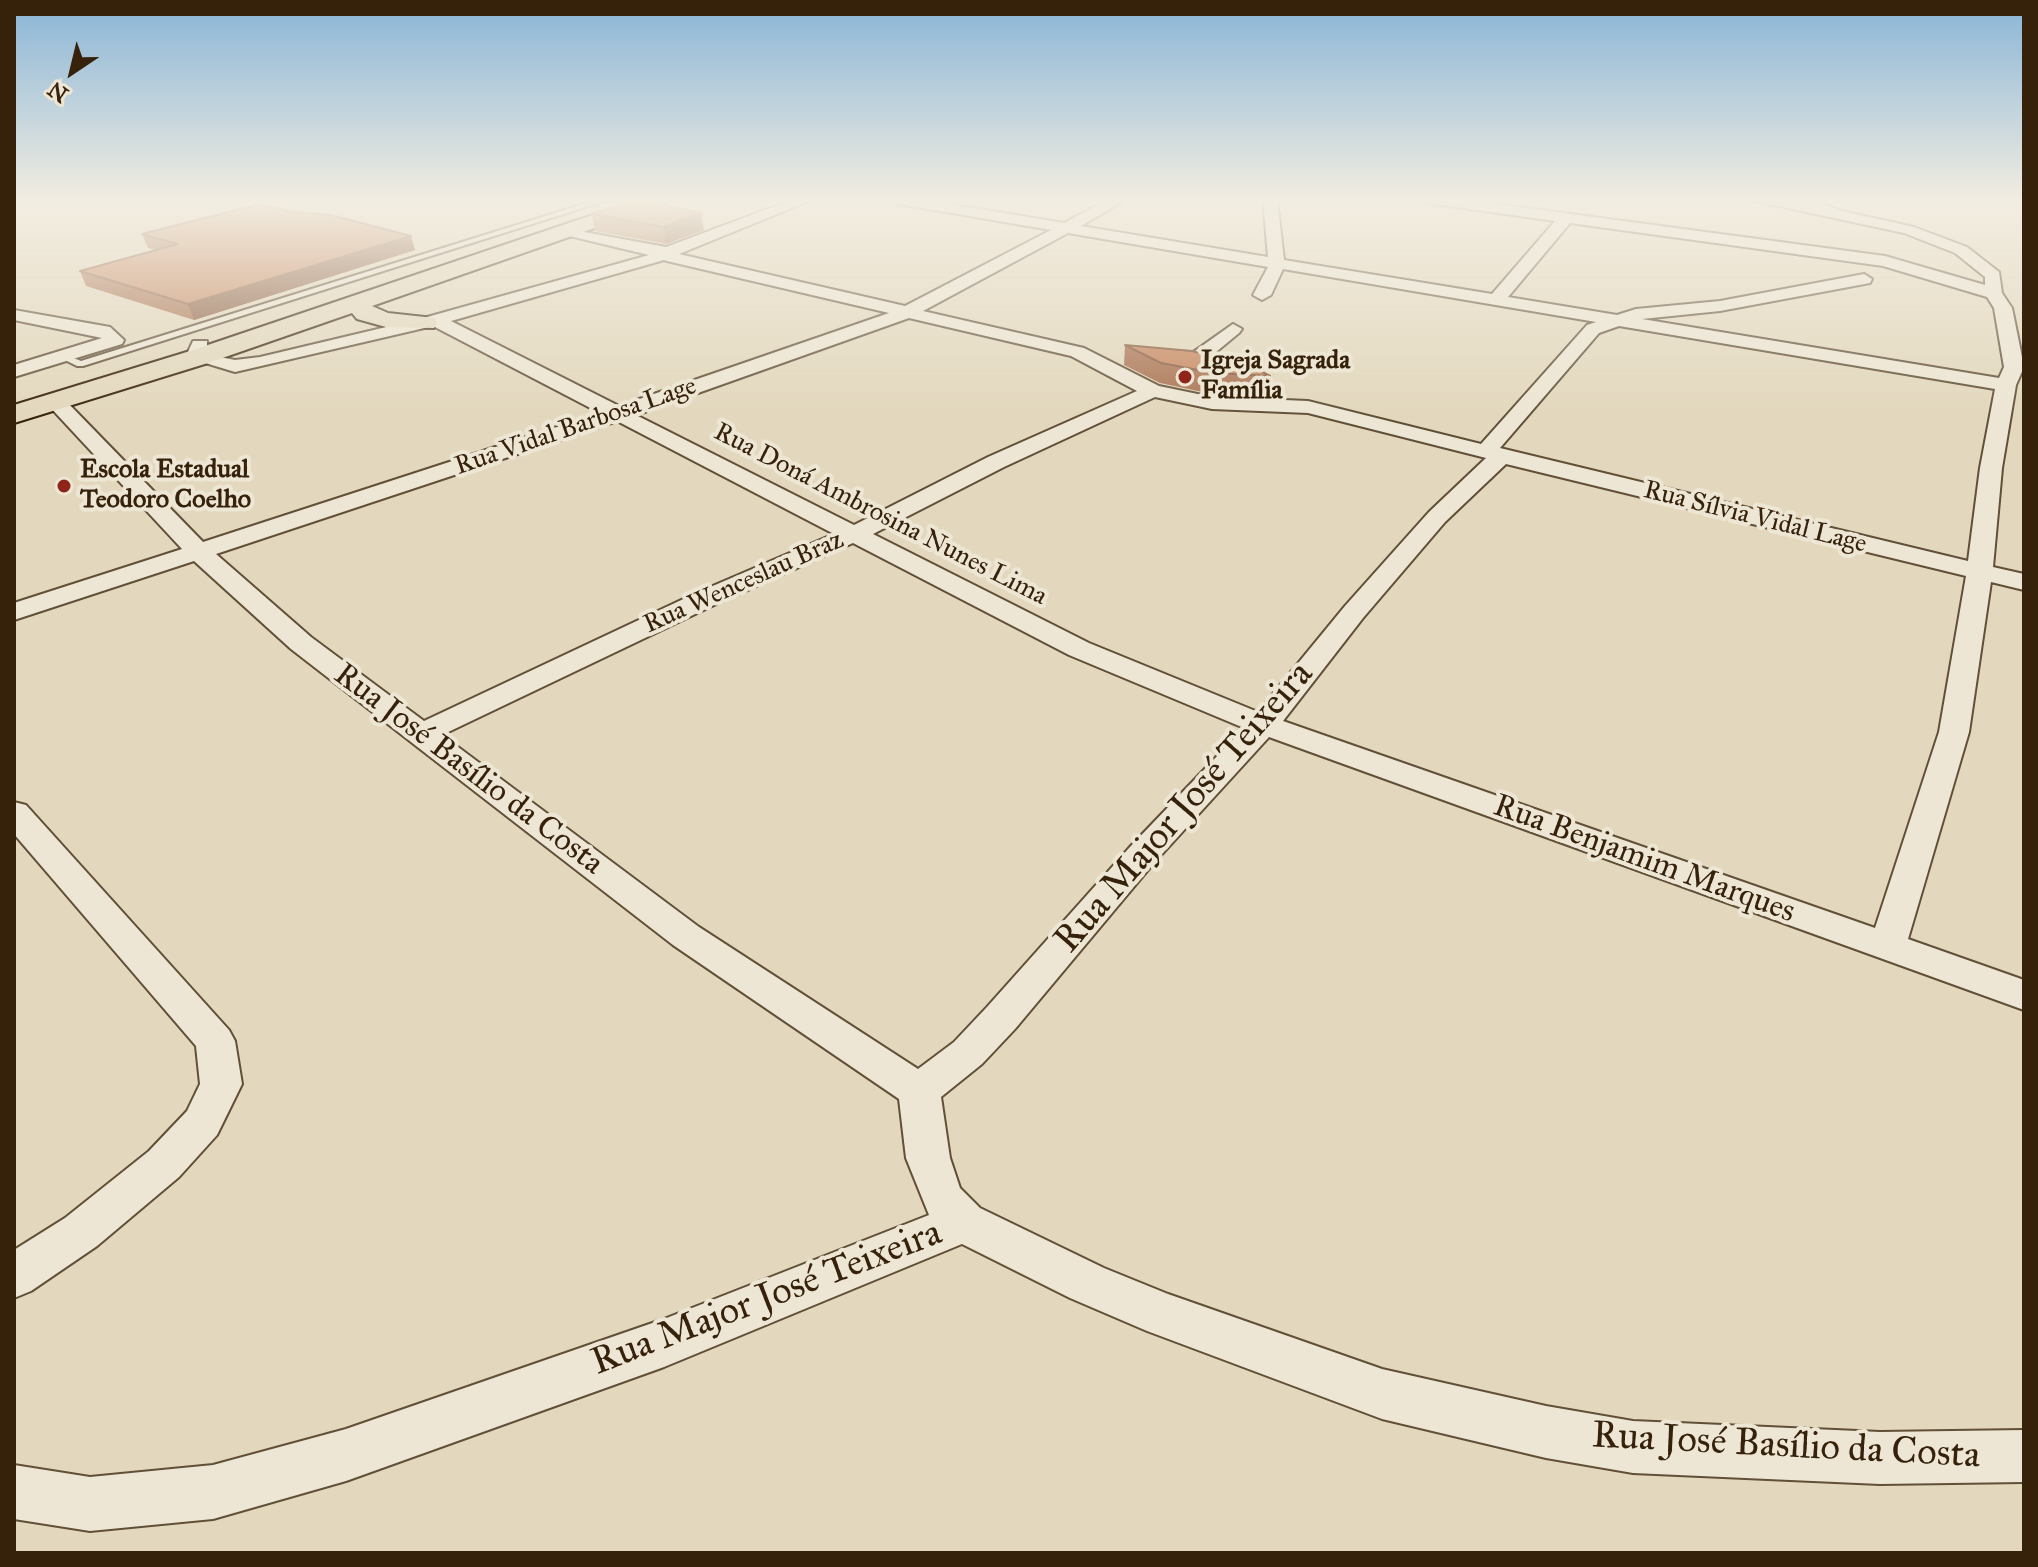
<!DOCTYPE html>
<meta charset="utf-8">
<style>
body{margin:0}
#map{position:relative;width:2038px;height:1567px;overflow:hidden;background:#e3d8bd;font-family:"IM FELL Great Primer",serif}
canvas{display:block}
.frame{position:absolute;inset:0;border:16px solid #36210a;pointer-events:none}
.north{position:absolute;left:32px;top:32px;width:80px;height:80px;-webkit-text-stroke:6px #ede6d4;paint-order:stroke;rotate:215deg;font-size:22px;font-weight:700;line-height:32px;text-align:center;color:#36210a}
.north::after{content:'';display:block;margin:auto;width:28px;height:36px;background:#36210a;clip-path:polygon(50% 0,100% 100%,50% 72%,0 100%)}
</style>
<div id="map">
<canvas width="2038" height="1567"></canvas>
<div class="frame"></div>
<div class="north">N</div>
</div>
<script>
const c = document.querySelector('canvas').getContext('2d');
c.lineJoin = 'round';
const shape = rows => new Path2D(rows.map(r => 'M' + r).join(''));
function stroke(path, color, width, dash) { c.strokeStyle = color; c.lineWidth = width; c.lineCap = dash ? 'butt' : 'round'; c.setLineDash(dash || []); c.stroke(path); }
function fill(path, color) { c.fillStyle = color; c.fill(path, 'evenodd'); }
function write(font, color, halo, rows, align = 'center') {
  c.font = font + ' "IM FELL Great Primer",serif'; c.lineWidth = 8; c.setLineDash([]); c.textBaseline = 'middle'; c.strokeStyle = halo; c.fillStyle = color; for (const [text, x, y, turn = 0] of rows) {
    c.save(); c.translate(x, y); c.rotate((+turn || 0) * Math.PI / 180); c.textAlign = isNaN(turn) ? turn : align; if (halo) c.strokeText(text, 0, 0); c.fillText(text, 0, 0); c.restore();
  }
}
const service = shape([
 [600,199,611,199,83,366,77,366,59,357,64,354,81,361,600,199]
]);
const minor = shape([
 [794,199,814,199,679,254,905,306,1051,230,893,203,886,199,919,199,1064,223,1109,199,1127,199,1081,226,1268,257,1263,199,1277,199,1284,260,1492,294,1555,221,1427,203,1420,199,1459,199,1885,256,1985,285,1985,277,1955,253,1904,233,1746,199,1811,199,1842,211,1914,227,1967,247,1999,272,2002,293,2012,308,2024,367,2016,385,2002,468,1993,567,2024,574,2024,590,1991,582,1969,732,1908,939,2024,980,2024,1010,1269,737,1153,864,1015,1029,982,1064,941,1097,950,1158,960,1188,980,1208,1104,1268,1168,1294,1382,1369,1546,1406,1633,1421,1880,1432,2024,1430,2024,1482,1880,1484,1633,1473,1546,1458,1382,1419,1147,1331,1070,1298,962,1244,664,1367,346,1481,213,1519,90,1531,14,1519,14,1465,90,1477,213,1465,346,1429,664,1319,929,1215,906,1158,899,1099,673,945,291,649,194,561,14,620,14,603,182,549,49,406,46,402,49,398,63,398,203,542,600,413,433,326,235,372,189,358,187,354,193,341,207,341,207,352,220,357,235,360,260,357,420,319,649,255,557,233,557,227,666,247,794,199],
 [1570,223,1883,266,1987,297,1994,308,2004,367,1999,378,1642,319,1720,311,1870,283,1872,279,1864,274,1720,301,1636,309,1617,315,1508,297,1570,223],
 [1068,233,1268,267,1253,295,1262,300,1271,295,1283,269,1596,322,1587,325,1481,444,1308,401,1212,397,1159,386,1084,348,923,311,1068,233],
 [664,260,667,261,889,313,619,406,451,321,664,260],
 [909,318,1071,356,1137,391,988,457,854,525,636,415,909,318],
 [1619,326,1995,389,1980,468,1968,561,1500,448,1599,333,1619,326],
 [1155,397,1212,409,1308,413,1486,458,1429,512,1345,606,1258,712,1089,643,873,534,1004,467,1155,397],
 [617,421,834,534,694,594,424,721,311,637,216,554,617,421],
 [1506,464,1966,576,1939,732,1875,928,1283,721,1363,618,1445,522,1506,464],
 [853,543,1069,655,1244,728,1129,848,987,1007,954,1042,918,1069,699,927,442,735,712,606,853,543],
 [14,310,110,327,124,340,122,344,14,377,14,365,102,338,14,320,14,310],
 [1233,324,1242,329,1239,333,1199,366,1185,366,1182,362,1185,358,1233,324],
 [14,802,26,805,229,1030,235,1041,242,1084,217,1135,179,1177,97,1246,31,1291,14,1298,14,1250,65,1218,149,1151,187,1111,200,1084,196,1046,14,834,14,802]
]);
const trunk = shape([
 [640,199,669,199,666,203,372,306,388,313,434,318,437,323,434,328,386,327,357,319,352,313,208,363,14,423,14,405,190,351,640,199]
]);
const wall = shape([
 [592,214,704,230,666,244,595,231],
 [142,234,415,250,194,320,86,286,80,271,155,250,148,248],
 [1125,345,1270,376,1267,396,1212,394,1160,383,1124,365]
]);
const shadedWall = shape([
 [701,213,704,230,666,244,663,227],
 [411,236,415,250,194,320,188,304]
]);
const building = shape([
 [637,199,640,199,701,213,663,227,592,214,637,199],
 [259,204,294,212,331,215,411,236,188,304,80,271,178,244,142,234,259,204],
 [1125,345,1192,351,1253,367,1270,376,1214,373,1161,363,1125,345]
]);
const markers = [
 [1185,377,8,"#8f2418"],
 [64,486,8,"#8f2418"]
];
const farPoinames = [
 ["Igreja Sagrada",1201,362],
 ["Família",1201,392],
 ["Escola Estadual",80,471],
 ["Teodoro Coelho",80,501]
];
const farStreetnames = [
 ["Rua Vidal Barbosa Lage",576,427,-19],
 ["Rua Doná Ambrosina Nunes Lima",880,515,27],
 ["Rua Sílvia Vidal Lage",1755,518,14],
 ["Rua Wenceslau Braz",744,583,-24]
];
const streetNames = [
 ["Rua José Basílio da Costa",468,770,37],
 ["Rua Benjamim Marques",1644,860,20]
];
const nearStreetnames = [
 ["Rua Major José Teixeira",1185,808,-49],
 ["Rua Major José Teixeira",767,1299,-21],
 ["Rua José Basílio da Costa",1786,1447,3]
];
stroke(service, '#614f37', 4);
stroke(minor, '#614f37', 4);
stroke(trunk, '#36210a', 4);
fill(service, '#ede6d4');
fill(minor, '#ede6d4');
fill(trunk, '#e3d8bd');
fill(wall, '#aa7352');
fill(shadedWall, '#8b5e42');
fill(building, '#c6865f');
stroke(building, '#8b5e42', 2);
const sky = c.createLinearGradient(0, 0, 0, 418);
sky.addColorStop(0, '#89b5d7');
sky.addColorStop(0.48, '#f2ede1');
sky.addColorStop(1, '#f2ede100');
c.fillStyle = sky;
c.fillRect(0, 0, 2038, 418);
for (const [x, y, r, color] of markers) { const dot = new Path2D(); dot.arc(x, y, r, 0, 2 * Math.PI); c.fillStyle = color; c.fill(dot); stroke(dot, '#ede6d4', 3); }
write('bold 26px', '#36210a', '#ede6d4', farPoinames, 'left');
write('26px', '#36210a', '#ede6d4', farStreetnames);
write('32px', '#36210a', '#ede6d4', streetNames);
write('38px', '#36210a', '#ede6d4', nearStreetnames);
</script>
